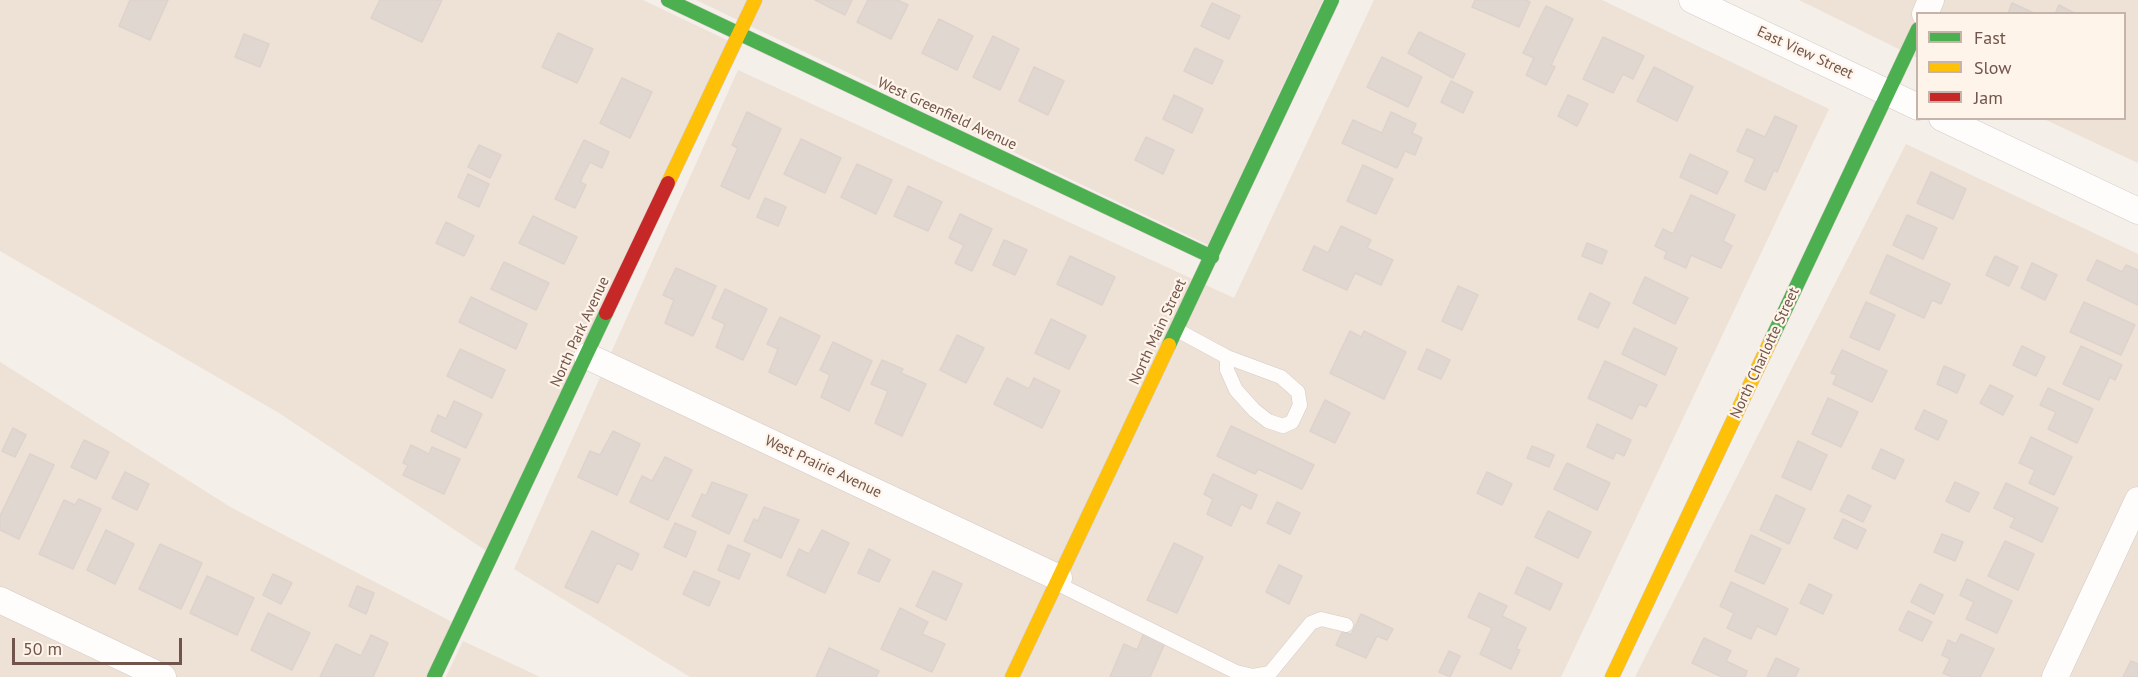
<!DOCTYPE html>
<style>
body{margin:0}
#map{position:relative;width:2138px;height:677px;overflow:hidden;background:#f5efe9;font-family:"PT Sans",sans-serif}
canvas{display:block}
.legend{position:absolute;left:1916px;top:12px;width:210px;height:108px;box-sizing:border-box;background:#fef4e9;border:2px solid #c6b4aa;margin:0;padding:8px 10px;list-style:none;font-size:18px;color:#71544b}
.legend li{display:flex;align-items:center;gap:12px;height:30px}
.legend b{width:30px;border:2px solid #c6b4aa}
.scale{position:absolute;left:12px;top:638px;width:170px;height:27px;box-sizing:border-box;border:3px solid #71544b;border-top:0;padding-left:8px;font-size:18px;line-height:21px;white-space:nowrap;color:#71544b;-webkit-text-stroke:4px #fef4e9;paint-order:stroke}
</style>
<div id="map">
<canvas width="2138" height="677"></canvas>
<ul class="legend">
<li><b style="height:8px;background:#4caf50"></b>Fast</li>
<li><b style="height:8px;background:#ffc107"></b>Slow</li>
<li><b style="height:8px;background:#c62828"></b>Jam</li>
</ul>
<div class="scale">50 m</div>
</div>
<script>
const c = document.querySelector('canvas').getContext('2d');
c.lineJoin = 'round';
function fill(path, color) { c.fillStyle = color; c.fill(path, 'evenodd'); }
const shape = rows => new Path2D(rows.map(r => 'M' + r).join(''));
function stroke(path, color, width, dash) { c.strokeStyle = color; c.lineWidth = width; c.lineCap = dash ? 'butt' : 'round'; c.setLineDash(dash || []); c.stroke(path); }
function write(font, color, halo, rows, align = 'center') {
  c.font = font + ' "PT Sans",sans-serif'; c.lineWidth = 4.5; c.setLineDash([]); c.textBaseline = 'middle'; c.strokeStyle = halo; c.fillStyle = color; for (const [text, x, y, turn = 0] of rows) {
    c.save(); c.translate(x, y); c.rotate((+turn || 0) * Math.PI / 180); c.textAlign = isNaN(turn) ? turn : align; if (halo) c.strokeText(text, 0, 0); c.fillText(text, 0, 0); c.restore();
  }
}
const residential = shape([
 [0,0,643,0,729,41,491,554,279,413,0,251],
 [696,0,1323,0,1208,245],
 [1374,0,1602,0,1829,109,1561,677,690,677,514,569,738,70,1234,298],
 [1799,0,2138,0,2138,163,2044,119,2124,118,2124,14,1918,14,1917,58],
 [1906,144,2138,254,2138,677,1635,677],
 [0,362,232,508,458,625,433,677,0,677],
 [463,641,540,677,446,677]
]);
const building = shape([
 [130,0,168,0,150,40,119,26,130,0],
 [380,0,442,0,422,42,371,18,380,0],
 [815,0,852,0,845,15,815,0],
 [868,0,897,0,908,5,891,39,857,22,868,0],
 [1475,0,1526,0,1530,2,1519,27,1472,7,1475,0],
 [1212,3,1240,16,1229,39,1201,26,1212,3],
 [2012,3,2036,14,2008,14,2012,3],
 [2059,5,2076,14,2055,14,2059,5],
 [1546,6,1573,19,1551,65,1555,67,1546,85,1526,75,1534,58,1523,53,1546,6],
 [939,19,973,36,957,70,922,53,939,19],
 [1419,32,1465,54,1453,78,1408,53,1419,32],
 [558,33,593,49,577,83,542,67,558,33],
 [244,34,269,44,260,67,235,57,244,34],
 [993,36,1019,49,1000,90,973,77,993,36],
 [1603,37,1644,56,1633,79,1623,74,1613,93,1583,79,1603,37],
 [1195,48,1223,61,1212,84,1184,71,1195,48],
 [1382,57,1422,77,1408,107,1367,87,1382,57],
 [1034,67,1064,81,1048,115,1019,101,1034,67],
 [1654,67,1693,87,1677,121,1637,101,1654,67],
 [622,78,652,92,630,138,600,123,622,78],
 [1451,81,1473,92,1463,113,1441,102,1451,81],
 [1174,95,1203,109,1192,133,1163,119,1174,95],
 [1568,95,1588,104,1577,126,1558,116,1568,95],
 [747,112,781,129,749,199,721,186,738,148,732,145,747,112],
 [1391,112,1416,124,1412,133,1422,138,1415,155,1405,151,1397,168,1342,143,1353,120,1382,133,1391,112],
 [1775,116,1797,126,1777,172,1774,170,1765,190,1745,181,1755,159,1737,151,1747,129,1765,137,1775,116],
 [1146,137,1174,150,1163,174,1135,160,1146,137],
 [801,139,841,158,825,193,784,174,801,139],
 [584,140,609,152,602,168,590,162,580,182,586,185,575,208,555,199,584,140],
 [479,145,501,155,490,178,468,167,479,145],
 [1690,154,1728,172,1717,194,1680,177,1690,154],
 [857,164,892,180,876,214,841,197,857,164],
 [1363,165,1393,179,1376,214,1347,201,1363,165],
 [1931,172,1966,189,1953,219,1917,203,1931,172],
 [468,174,489,184,479,207,458,197,468,174],
 [908,186,942,202,928,231,894,216,908,186],
 [1691,195,1735,215,1723,241,1732,246,1721,268,1691,255,1686,268,1664,258,1667,252,1655,246,1663,229,1673,234,1691,195],
 [765,198,786,207,778,226,757,217,765,198],
 [960,214,992,229,972,271,955,263,964,245,949,238,960,214],
 [1907,215,1937,228,1923,259,1893,245,1907,215],
 [533,216,577,237,564,264,519,243,533,216],
 [446,222,474,236,464,256,436,243,446,222],
 [1341,226,1371,240,1367,248,1393,260,1381,285,1355,273,1347,290,1303,270,1314,246,1328,253,1341,226],
 [1004,240,1027,250,1015,275,993,265,1004,240],
 [1587,243,1607,251,1602,264,1582,256,1587,243],
 [1887,255,1950,284,1941,304,1932,300,1924,318,1870,293,1887,255],
 [1070,256,1115,277,1102,305,1057,284,1070,256],
 [1995,256,2018,267,2009,286,1986,275,1995,256],
 [2097,260,2122,272,2126,265,2138,270,2138,305,2087,280,2097,260],
 [504,262,549,283,536,310,491,289,504,262],
 [2032,263,2057,275,2045,300,2021,288,2032,263],
 [676,268,716,286,693,336,665,323,674,300,663,295,676,268],
 [1645,277,1688,298,1675,324,1633,303,1645,277],
 [1458,286,1478,295,1462,330,1442,321,1458,286],
 [725,289,767,309,743,360,716,347,725,324,712,318,725,289],
 [1590,293,1610,303,1598,328,1578,319,1590,293],
 [471,297,527,324,516,349,459,322,471,297],
 [1866,302,1895,315,1879,350,1850,337,1866,302],
 [2084,302,2135,325,2121,355,2070,332,2084,302],
 [780,317,820,336,796,385,769,372,778,349,767,344,780,317],
 [1051,319,1086,336,1069,369,1035,353,1051,319],
 [1634,328,1677,348,1665,375,1622,354,1634,328],
 [1350,331,1361,337,1364,331,1406,352,1384,399,1330,373,1350,331],
 [957,335,984,348,966,383,940,370,957,335],
 [833,342,872,361,849,411,821,397,830,375,820,370,833,342],
 [2022,346,2045,357,2036,376,2013,365,2022,346],
 [2081,346,2122,365,2115,380,2110,377,2099,400,2063,384,2081,346],
 [460,349,505,370,492,398,447,376,460,349],
 [1427,349,1450,360,1441,379,1418,369,1427,349],
 [1842,350,1887,371,1872,402,1833,384,1837,375,1831,373,1842,350],
 [882,360,903,369,901,373,926,384,902,436,875,423,888,391,871,384,882,360],
 [1605,361,1657,385,1646,407,1639,404,1632,419,1588,398,1605,361],
 [1944,366,1965,375,1957,393,1937,384,1944,366],
 [1007,378,1029,389,1034,378,1060,391,1042,428,994,404,1007,378],
 [1990,385,2013,396,2003,415,1980,403,1990,385],
 [2048,388,2093,409,2077,443,2048,429,2056,412,2040,405,2048,388],
 [1828,398,1858,412,1841,447,1812,434,1828,398],
 [1325,400,1350,413,1335,443,1310,431,1325,400],
 [454,401,482,414,466,448,431,431,438,415,446,419,454,401],
 [1924,410,1947,421,1938,440,1915,429,1924,410],
 [1597,424,1631,440,1624,456,1616,452,1613,459,1587,447,1597,424],
 [1231,426,1314,465,1302,489,1258,469,1255,474,1217,456,1231,426],
 [13,428,26,435,15,457,2,451,13,428],
 [613,431,640,444,617,495,578,477,590,451,600,455,613,431],
 [2031,437,2072,457,2054,495,2029,483,2035,470,2019,463,2031,437],
 [84,440,109,452,96,479,71,467,84,440],
 [1798,441,1827,455,1811,490,1782,477,1798,441],
 [411,445,429,454,432,447,460,459,444,494,403,475,408,465,403,463,411,445],
 [1532,446,1554,455,1549,467,1527,458,1532,446],
 [1881,449,1904,460,1895,479,1872,468,1881,449],
 [30,454,54,465,19,539,0,530,0,516,30,454],
 [665,457,692,470,668,520,630,502,642,476,652,481,665,457],
 [1567,463,1610,483,1597,510,1554,489,1567,463],
 [125,472,149,484,137,510,112,498,125,472],
 [1487,472,1512,484,1502,505,1477,493,1487,472],
 [1213,474,1257,495,1251,509,1241,504,1231,526,1207,514,1213,499,1204,494,1213,474],
 [712,482,747,495,729,534,692,516,702,494,706,496,712,482],
 [1955,482,1979,493,1969,512,1946,501,1955,482],
 [2006,483,2058,508,2042,542,2010,527,2015,518,1994,508,2006,483],
 [1776,495,1805,509,1789,544,1760,530,1776,495],
 [1848,495,1871,506,1863,522,1840,511,1848,495],
 [79,499,101,509,73,569,39,554,64,500,75,505,79,499],
 [1277,502,1300,513,1290,534,1267,523,1277,502],
 [764,507,799,520,781,558,744,541,754,519,758,521,764,507],
 [1548,511,1591,532,1578,558,1535,537,1548,511],
 [1843,519,1866,530,1857,549,1834,538,1843,519],
 [675,523,696,532,686,557,664,547,675,523],
 [106,530,134,544,115,584,87,570,106,530],
 [822,530,849,543,825,593,787,575,799,549,809,554,822,530],
 [592,531,639,554,632,570,617,563,598,603,565,587,592,531],
 [1942,534,1963,542,1955,561,1934,552,1942,534],
 [1751,535,1781,549,1764,584,1735,571,1751,535],
 [2005,541,2034,554,2018,590,1988,576,2005,541],
 [1174,543,1203,557,1177,613,1147,600,1174,543],
 [160,544,202,563,181,609,139,589,160,544],
 [728,545,750,554,739,579,718,570,728,545],
 [869,549,890,560,879,582,858,573,869,549],
 [1279,565,1302,576,1289,604,1266,592,1279,565],
 [1527,567,1562,584,1550,610,1515,593,1527,567],
 [694,571,720,582,709,606,683,594,694,571],
 [933,571,962,584,946,620,916,606,933,571],
 [273,574,292,583,281,604,263,595,273,574],
 [207,576,254,598,237,635,190,613,207,576],
 [1967,579,2012,601,1997,633,1966,619,1974,602,1960,595,1967,579],
 [1731,582,1788,609,1776,635,1757,626,1751,639,1727,628,1734,613,1720,606,1731,582],
 [1809,584,1832,595,1823,614,1800,603,1809,584],
 [1920,584,1943,595,1934,614,1911,602,1920,584],
 [357,586,374,593,366,614,349,606,357,586],
 [1479,593,1507,606,1502,616,1526,628,1516,649,1520,650,1511,669,1480,654,1492,628,1468,617,1479,593],
 [900,608,928,622,922,634,945,644,932,672,881,649,900,608],
 [1908,611,1932,622,1922,641,1899,630,1908,611],
 [268,613,310,633,292,670,251,650,268,613],
 [1361,614,1393,629,1387,640,1377,636,1366,658,1336,645,1343,631,1351,635,1361,614],
 [1144,633,1165,643,1150,677,1110,677,1124,644,1137,650,1144,633],
 [1961,634,1994,649,1980,677,1952,677,1943,673,1950,659,1942,655,1948,640,1956,644,1961,634],
 [371,635,388,643,373,677,320,677,336,644,361,656,371,635],
 [1704,638,1731,651,1726,661,1747,671,1745,677,1722,677,1692,663,1704,638],
 [829,648,879,671,876,677,816,677,829,648],
 [1449,651,1460,656,1450,677,1439,672,1449,651],
 [1776,658,1799,669,1795,677,1767,677,1776,658],
 [2131,661,2138,664,2138,677,2123,677,2131,661]
]);
const lane = shape([
 [1177,330,1227,357,1281,377,1298,392,1300,405,1292,422,1283,426,1268,421,1254,410,1236,390,1227,370,1227,357],
 [1056,583,1236,672,1253,676,1270,673,1311,623,1321,619,1346,625]
]);
const street = shape([
 [1692,0,1918,107],
 [1925,14,1931,0],
 [1942,118,2138,211],
 [587,356,1059,578],
 [0,600,163,677],
 [2055,677,2138,500]
]);
const fast = shape([
 [668,0,1212,257],
 [1771,340,1918,29],
 [1169,345,1332,0],
 [434,677,606,313]
]);
const slow = shape([
 [668,183,755,0],
 [1012,677,1169,345],
 [1612,677,1771,340]
]);
const jam = shape([
 [606,313,668,183]
]);
const streetNames = [
 ["East View Street",1805,53,25],
 ["West Greenfield Avenue",947,114,25],
 ["North Park Avenue",580,332,-65],
 ["North Main Street",1158,332,-65],
 ["North Charlotte Street",1765,353,-65],
 ["West Prairie Avenue",823,467,25]
];
fill(residential, '#eee1d6');
fill(building, '#e1d7d1');
stroke(building, '#ded2cc', 1.5);
stroke(lane, '#d4cbc6', 15);
stroke(street, '#d4cbc6', 27);
stroke(fast, '#d4cac6', 15);
stroke(slow, '#d4cac6', 15);
stroke(jam, '#d4cac6', 15);
stroke(lane, '#fefdfc', 14);
stroke(street, '#fefdfc', 26);
stroke(fast, '#4caf50', 14);
stroke(slow, '#ffc107', 14);
stroke(jam, '#c62828', 14);
write('15px', '#71544b', '#fef4e9', streetNames);
</script>
